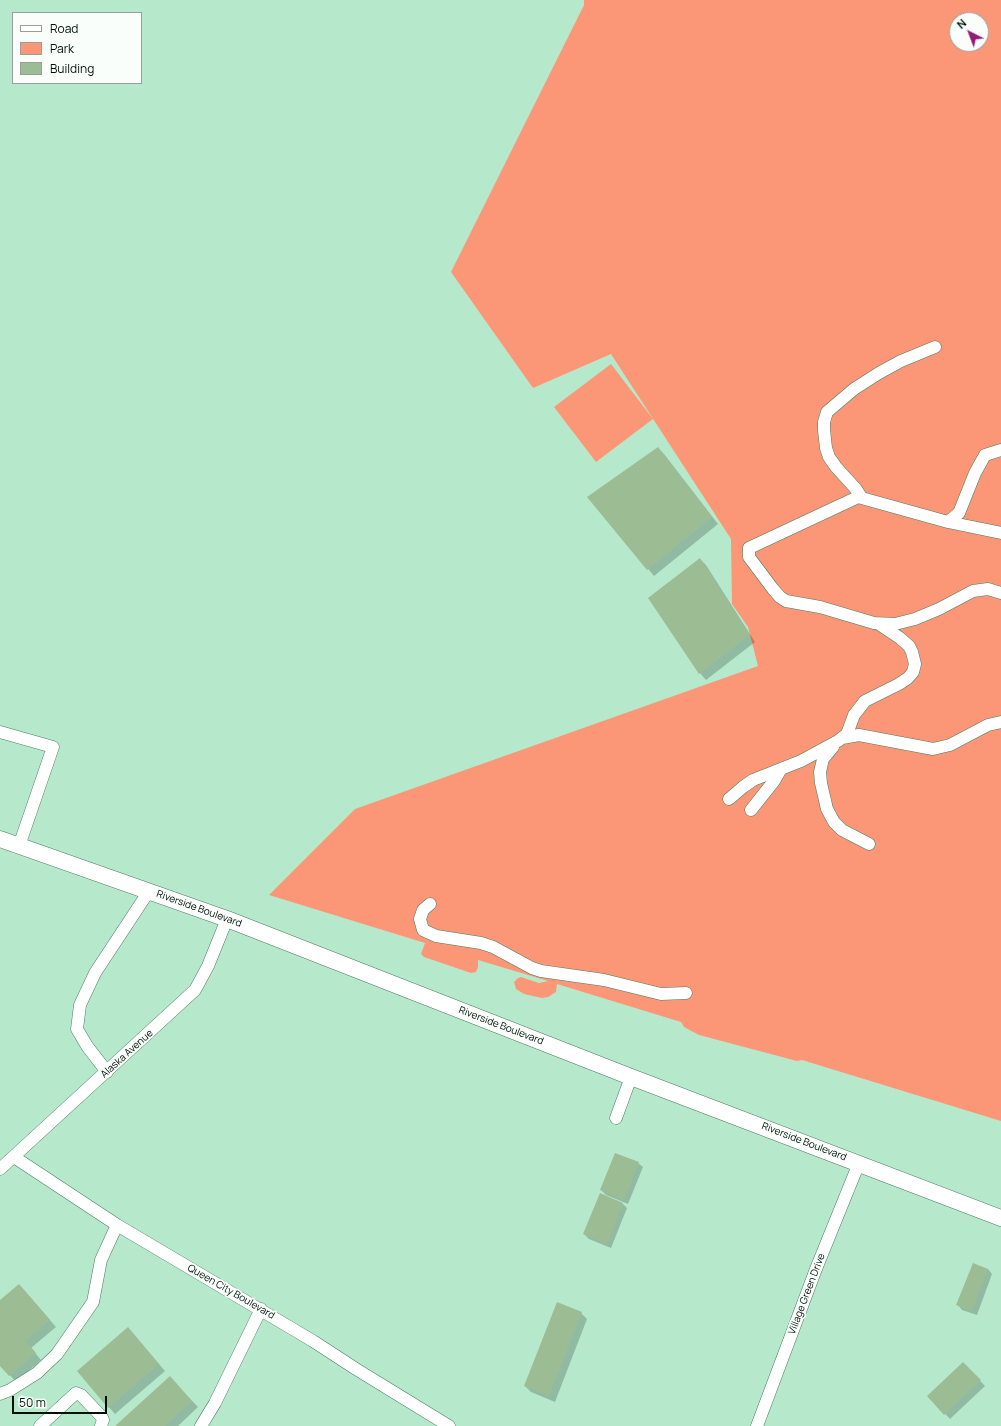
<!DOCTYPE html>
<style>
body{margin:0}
#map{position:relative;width:1001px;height:1426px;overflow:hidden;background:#b6e9cc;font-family:Manrope,sans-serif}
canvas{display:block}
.legend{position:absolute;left:12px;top:12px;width:130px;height:72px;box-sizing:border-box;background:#f9fefb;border:1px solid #969f9a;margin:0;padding:5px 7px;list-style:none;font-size:12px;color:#011108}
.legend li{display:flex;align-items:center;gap:8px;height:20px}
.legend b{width:20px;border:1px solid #969f9a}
.north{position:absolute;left:949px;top:12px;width:40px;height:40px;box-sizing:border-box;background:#f9fefb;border:1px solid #969f9a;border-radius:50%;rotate:318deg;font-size:11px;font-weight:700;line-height:16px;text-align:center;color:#011108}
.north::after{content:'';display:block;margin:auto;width:14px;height:18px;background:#941c79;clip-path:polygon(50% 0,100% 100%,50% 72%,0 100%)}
.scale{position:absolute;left:12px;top:1396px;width:95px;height:18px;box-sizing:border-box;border:2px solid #011108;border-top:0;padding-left:5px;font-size:12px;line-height:14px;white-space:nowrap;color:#011108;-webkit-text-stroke:3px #f9fefb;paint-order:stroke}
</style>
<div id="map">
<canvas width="1001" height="1426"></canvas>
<ul class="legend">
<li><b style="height:5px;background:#fff"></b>Road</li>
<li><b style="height:11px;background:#fb9776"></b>Park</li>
<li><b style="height:11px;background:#9cbc94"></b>Building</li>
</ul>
<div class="north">N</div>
<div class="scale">50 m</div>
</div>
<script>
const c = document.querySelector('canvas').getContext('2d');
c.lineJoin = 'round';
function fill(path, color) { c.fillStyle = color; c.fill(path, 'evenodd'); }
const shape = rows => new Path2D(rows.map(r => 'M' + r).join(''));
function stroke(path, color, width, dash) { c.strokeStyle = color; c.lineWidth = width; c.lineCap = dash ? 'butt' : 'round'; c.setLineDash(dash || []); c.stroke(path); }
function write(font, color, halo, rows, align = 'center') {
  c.font = font + ' Manrope,sans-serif'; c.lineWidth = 3.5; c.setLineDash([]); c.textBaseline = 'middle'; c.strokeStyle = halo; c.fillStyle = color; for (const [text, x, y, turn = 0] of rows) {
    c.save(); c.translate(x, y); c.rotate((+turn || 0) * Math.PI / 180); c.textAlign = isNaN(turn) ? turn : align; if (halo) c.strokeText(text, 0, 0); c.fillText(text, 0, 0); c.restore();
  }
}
const green = shape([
 [584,0,1001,0,1001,1121,802,1060,797,1061,699,1035,684,1027,681,1022,557,984,556,992,548,997,542,998,524,994,516,989,514,982,518,978,521,977,539,983,548,981,478,960,478,967,476,972,471,973,424,957,421,954,425,943,269,895,355,809,758,666,748,627,732,604,731,539,611,354,533,388,451,272,584,5],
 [957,20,981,20,981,44,957,44],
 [611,364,653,419,596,462,554,407]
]);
const shadow = shape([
 [658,448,664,454,718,524,654,576,589,497],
 [700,559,706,565,755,642,706,680,700,673,649,598],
 [638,1163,643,1167,628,1204,606,1195,601,1190],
 [623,1204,627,1208,611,1248,589,1239,584,1234],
 [988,1269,992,1274,977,1315,962,1310,958,1305],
 [25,1291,56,1327,31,1348,41,1360,16,1382,0,1364,0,1301],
 [581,1313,587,1319,555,1402,531,1392,525,1386],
 [134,1335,165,1371,115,1414,78,1372],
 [963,1363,985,1386,950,1419,928,1396],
 [176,1384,198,1407,178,1426,117,1426]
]);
const building = shape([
 [658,447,712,517,647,570,587,497],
 [700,558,750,635,699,674,648,598],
 [615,1153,639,1162,624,1200,600,1190],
 [600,1193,623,1203,607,1244,583,1234],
 [973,1263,988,1269,972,1311,956,1305],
 [19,1284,50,1320,26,1341,36,1353,9,1376,0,1366,0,1300],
 [557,1302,582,1312,549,1396,524,1386],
 [128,1327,159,1364,108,1408,77,1371],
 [963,1362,981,1380,944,1415,927,1396],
 [170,1376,192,1401,165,1426,115,1426]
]);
const minor = shape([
 [1001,450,985,455,975,473,959,513,948,522,858,497,749,548,749,557,773,589,780,597,786,601,820,607,874,623,895,624,915,619,939,609,973,591,988,589,1001,593],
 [861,497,856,489,836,467,829,457,826,448,824,430,824,422,827,412,854,389,879,373,901,361,935,347],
 [948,522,1001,533],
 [0,732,53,747,19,846],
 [842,738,859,735,933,749,950,745,988,725,1001,722],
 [833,747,823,759,820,772,821,783,827,809,834,822,842,830,869,844],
 [729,799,743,787,753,780,801,761,838,741,847,734,854,715,865,701,899,684,908,678,913,672,915,664,912,652,909,646,900,638,879,624],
 [751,810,774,781,781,769],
 [430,904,423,910,420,919,423,930,436,936,481,943,493,947,532,968,541,971,604,980,661,994,686,993],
 [107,1072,87,1046,77,1029,80,1005,95,973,149,891],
 [616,1118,631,1077],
 [14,1157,117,1225,313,1341,356,1369,449,1426],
 [0,1169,195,990,208,966,227,919],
 [0,1394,10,1390,37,1373,57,1354,93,1302,101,1260,117,1225],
 [40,1426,76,1393,81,1395,101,1416,103,1420,101,1426],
 [201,1426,215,1403,261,1309],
 [757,1426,816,1269,859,1163]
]);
const major = shape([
 [0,839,227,919,631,1077,1001,1218]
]);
const streetNames = [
 ["Riverside Boulevard",199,909,20],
 ["Riverside Boulevard",501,1026,21],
 ["Alaska Avenue",127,1054,-42],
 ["Riverside Boulevard",804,1142,21],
 ["Queen City Boulevard",231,1292,30],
 ["Village Green Drive",807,1294,-69]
];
fill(green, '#fb9776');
fill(shadow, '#0003');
fill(building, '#9cbc94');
stroke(minor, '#4c7b61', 13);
stroke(major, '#4c7b61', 17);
stroke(minor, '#fff', 12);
stroke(major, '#fff', 16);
write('10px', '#011108', '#f9fefb', streetNames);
</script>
